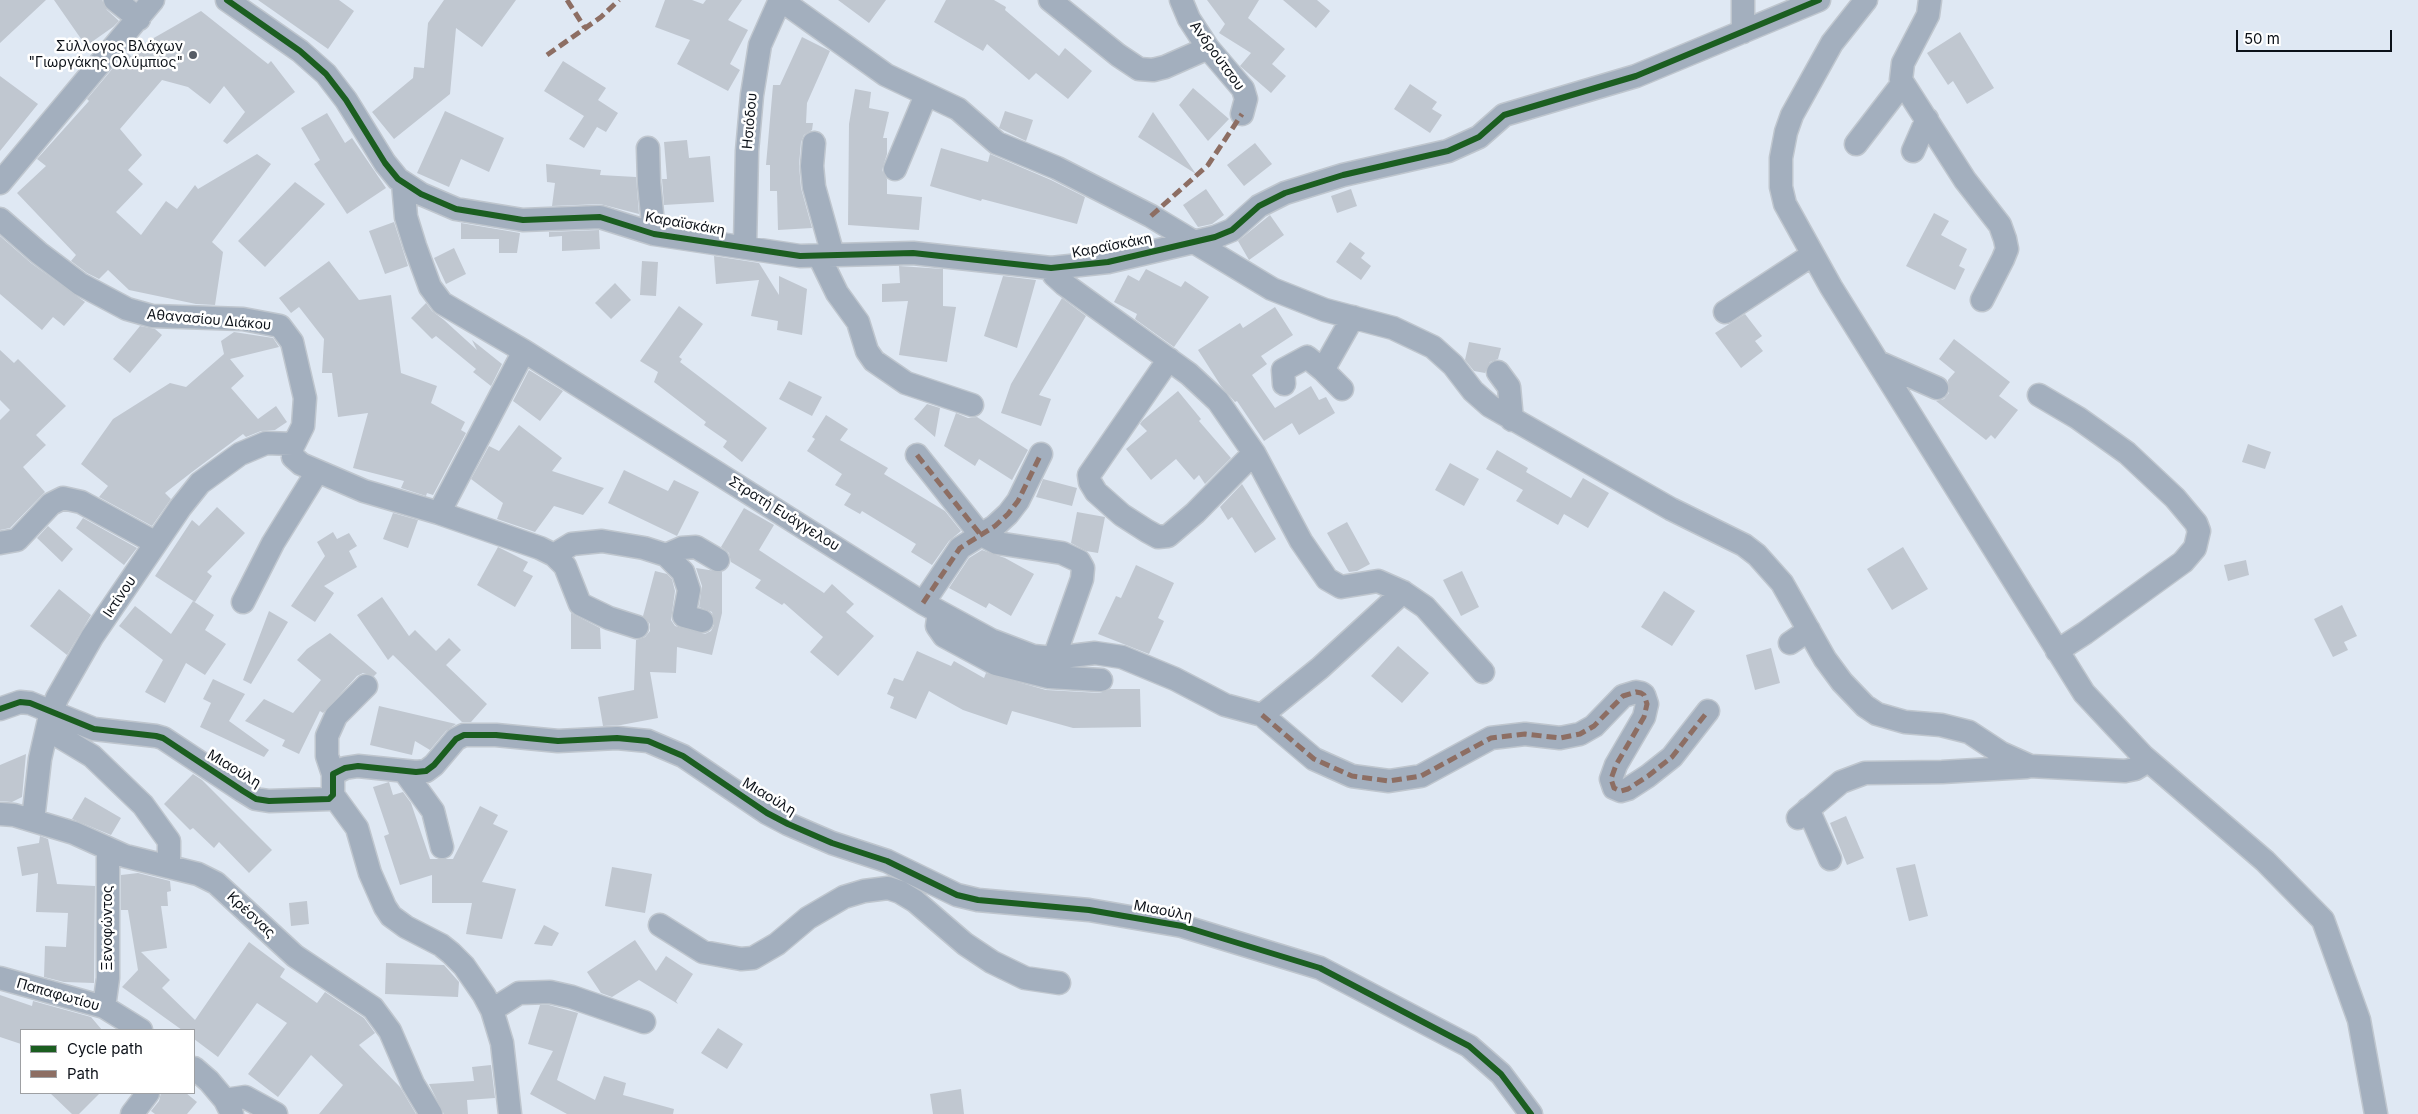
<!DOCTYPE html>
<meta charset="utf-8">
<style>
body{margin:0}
#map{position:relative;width:2418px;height:1114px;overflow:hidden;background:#dfe8f3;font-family:Inter,sans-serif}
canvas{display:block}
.legend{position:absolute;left:20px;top:1029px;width:175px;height:65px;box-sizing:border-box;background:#fff;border:1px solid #9ea0a3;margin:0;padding:6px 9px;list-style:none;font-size:15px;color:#0c1118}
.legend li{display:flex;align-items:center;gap:10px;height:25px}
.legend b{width:25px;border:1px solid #9ea0a3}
.scale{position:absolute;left:2236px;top:30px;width:156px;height:22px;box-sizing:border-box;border:2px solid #0c1118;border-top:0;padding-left:6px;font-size:15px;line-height:18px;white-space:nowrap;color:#0c1118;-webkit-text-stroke:4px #fff;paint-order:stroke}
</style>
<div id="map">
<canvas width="2418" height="1114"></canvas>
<ul class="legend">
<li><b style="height:6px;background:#1b5e20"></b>Cycle path</li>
<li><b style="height:6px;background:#8d6e63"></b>Path</li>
</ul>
<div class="scale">50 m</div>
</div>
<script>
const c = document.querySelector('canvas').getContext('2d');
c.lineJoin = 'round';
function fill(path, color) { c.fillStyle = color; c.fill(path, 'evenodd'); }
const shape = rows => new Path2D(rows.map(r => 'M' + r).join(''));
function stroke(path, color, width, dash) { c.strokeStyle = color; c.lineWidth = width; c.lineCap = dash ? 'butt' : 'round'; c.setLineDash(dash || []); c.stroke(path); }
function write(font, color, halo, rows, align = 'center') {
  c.font = font + ' Inter,sans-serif'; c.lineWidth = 5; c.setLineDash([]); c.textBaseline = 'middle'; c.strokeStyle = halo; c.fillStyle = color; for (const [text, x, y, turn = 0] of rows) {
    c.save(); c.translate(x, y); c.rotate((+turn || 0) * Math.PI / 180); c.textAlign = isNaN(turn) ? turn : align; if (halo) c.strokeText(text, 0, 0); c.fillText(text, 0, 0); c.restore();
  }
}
const building = shape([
 [0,0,46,0,0,43],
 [54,0,102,0,107,10,119,21,113,27,86,46],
 [258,0,339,0,354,11,328,49],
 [444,0,516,0,482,47,456,28,450,94,394,139,372,112,413,78,414,67,424,68,428,23],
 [665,0,692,0,703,4,706,0,742,0,728,20,748,30,730,64,740,70,728,91,677,64,690,40,655,27],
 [838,0,886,0,869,23],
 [946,0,994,0,1006,7,1005,10,1059,56,1065,48,1092,71,1068,99,1036,73,1029,80,987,44,983,51,934,22],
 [1207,0,1259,0,1248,18,1285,49,1272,64,1286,76,1271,93,1240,66,1251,53,1219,33,1225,24],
 [1283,0,1317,0,1330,11,1316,28],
 [201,11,268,64,271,61,295,92,227,144,223,141,245,112,224,86,210,104,188,87,162,80,120,129,142,155,128,170,143,184,116,212,141,235,166,201,177,209,195,185,198,189,257,154,271,164,212,242,223,252,215,305,196,304,129,290,108,270,99,279,87,273,71,261,76,255,17,193,46,166,37,159,89,101,87,99,124,55,128,53,133,58,145,43],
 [1960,32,1994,88,1967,104,1953,81,1948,85,1927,53],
 [802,37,830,51,807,103,806,123,813,123,812,130,804,135,801,142,799,165,801,188,812,228,778,230,777,191,770,191,770,165,766,165,773,85,780,85],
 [563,61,606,88,598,100,618,113,606,132,597,127,584,148,569,139,584,116,544,91],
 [0,76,38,104,0,151],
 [1410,84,1437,102,1432,109,1442,115,1430,133,1394,109],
 [1193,88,1229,119,1208,141,1179,105],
 [855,89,871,92,869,108,889,112,883,138,887,138,887,154,882,170,887,179,887,194,922,197,919,230,848,225,849,124],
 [445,111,504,138,489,172,461,159,449,187,417,173],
 [1005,111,1033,120,1026,141,999,128],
 [1153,112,1196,174,1138,137],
 [327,113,345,143,352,138,386,188,347,214,314,164,320,160,301,128],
 [687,140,689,158,710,156,714,202,664,205,662,179,667,179,664,142],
 [1255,143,1272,164,1244,186,1227,165],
 [941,148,988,162,990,154,1051,180,1085,197,1077,224,982,199,981,201,930,186],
 [546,164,601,170,600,175,636,177,639,214,600,204,552,206,555,183,547,182],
 [295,182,325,204,265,267,238,241],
 [1206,189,1224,215,1212,224,1198,227,1183,205],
 [1351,189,1357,206,1337,213,1331,196],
 [1934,213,1949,221,1941,235,1967,249,1959,266,1965,269,1955,290,1906,266],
 [1270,215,1284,235,1249,260,1238,241],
 [394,222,408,266,385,274,369,231],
 [461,223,520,233,517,253,499,253,499,239,461,239],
 [599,230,600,249,562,251,562,236,549,237,549,232],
 [0,236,31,263,85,302,64,326,53,317,42,330,0,294],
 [1350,242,1365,253,1361,258,1371,266,1361,280,1336,262],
 [454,248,466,274,446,284,434,258],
 [714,256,759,263,779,295,779,276,807,289,802,335,777,330,778,321,751,316,759,280,716,284],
 [329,261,359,300,391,295,401,373,437,386,431,403,465,422,461,430,466,433,433,495,427,493,426,496,401,488,404,481,353,468,368,413,338,417,332,373,322,373,324,339,299,307,291,313,279,298],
 [642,261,658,262,656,296,640,295],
 [899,266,943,269,943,306,956,307,947,362,899,355,908,301,882,302,882,284,900,283],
 [1146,269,1181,287,1185,281,1209,297,1174,347,1135,319,1137,314,1114,302,1128,275,1139,281],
 [1003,276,1036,280,1017,348,984,336],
 [615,283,631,300,611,319,595,303],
 [1062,298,1086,316,1039,395,1051,399,1041,426,1001,413,1011,384],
 [426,303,432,311,444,320,477,350,472,340,502,364,491,386,473,372,476,369,436,336,432,339,411,318],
 [679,306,703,324,679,357,682,359,680,362,767,428,742,462,723,447,727,441,704,425,706,422,654,382,658,372,640,361],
 [1275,307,1293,335,1261,356,1267,364,1252,375,1275,408,1311,386,1319,400,1326,397,1335,413,1299,435,1292,423,1264,441,1237,401,1235,402,1221,386,1198,350,1240,323,1243,328],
 [1745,314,1762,336,1755,341,1763,351,1741,368,1715,333],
 [140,326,155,329,162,335,130,373,113,359],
 [234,332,273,338,279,347,230,359,244,376,231,388,258,419,276,406,287,422,275,430,261,431,246,437,243,434,192,472,165,493,171,499,152,526,99,497,108,486,81,464,113,419,170,383,186,387,224,354,221,341],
 [1954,339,2010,382,1999,396,2018,410,1995,439,1991,435,1986,440,1936,401,1944,399,1949,393,1948,380,1955,372,1939,359],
 [1469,342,1501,348,1498,359,1490,362,1485,373,1474,371,1465,360],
 [0,350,14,363,18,359,66,406,36,435,46,445,23,467,45,492,10,528,0,530,0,420,10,410,0,400],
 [529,370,563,391,540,421,513,401],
 [789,381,822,397,812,416,779,399],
 [1178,391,1201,419,1199,421,1231,458,1205,484,1199,475,1194,480,1176,459,1151,480,1126,449,1147,431,1140,424,1142,421],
 [927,404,940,408,935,437,914,419],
 [956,413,968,418,977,417,1028,450,1012,480,979,459,975,466,944,446],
 [826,415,848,429,840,440,888,468,884,474,945,511,961,531,949,541,932,565,911,552,916,544,862,511,860,514,844,505,851,494,835,485,842,474,807,451,815,439,812,437],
 [519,425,562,458,552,471,604,488,583,515,554,506,535,532,497,519,503,503,471,479,489,446,499,451],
 [2248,444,2271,452,2265,469,2242,462],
 [1497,450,1528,468,1526,472,1571,498,1583,478,1609,493,1588,528,1564,514,1558,525,1516,501,1523,490,1486,469],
 [1450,463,1479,479,1464,506,1435,490],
 [624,470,668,491,674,480,699,492,677,536,608,503],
 [1043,479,1077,488,1072,506,1036,497],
 [1242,484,1276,539,1255,553,1232,517,1228,520,1220,507],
 [217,507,245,533,207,572,212,576,195,602,155,576,192,520,199,526],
 [744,508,774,525,759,550,824,593,832,584,854,604,846,612,874,636,838,676,810,652,823,637,784,603,782,605,755,588,761,580,731,562,729,553,721,547],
 [1077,512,1105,517,1098,553,1086,551,1071,543],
 [393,513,418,520,408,548,383,539],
 [83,518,137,548,124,565,76,528],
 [1347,522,1370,564,1357,571,1349,572,1327,533],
 [48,526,73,549,62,562,37,538],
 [333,532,337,539,349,533,357,546,349,551,357,567,324,586,334,593,315,622,291,606,325,556,317,542],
 [498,547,528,562,523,571,533,576,515,607,477,585],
 [1903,547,1928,589,1892,610,1867,569],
 [982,550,1005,558,1034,574,1011,616,989,603,986,608,949,588,969,558],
 [2246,560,2249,575,2228,581,2224,565],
 [1136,565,1174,583,1158,618,1164,621,1149,654,1098,634,1116,596,1121,598],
 [696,568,722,572,722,613,712,655,677,647,676,673,650,672,658,718,621,725,603,726,598,697,634,690,636,640,645,637,650,631,650,624,643,616,655,571,667,574,672,579,675,591,671,620,675,626,705,634,711,631,714,625,712,612,699,607,702,586],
 [1462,571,1479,607,1461,616,1443,580],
 [59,589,91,615,67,655,30,626],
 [1664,591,1695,611,1672,646,1641,627],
 [382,597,409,636,415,630,436,651,449,638,461,650,446,665,487,704,471,722,462,722,393,655,388,660,357,615],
 [193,601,214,615,205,630,226,644,205,675,186,663,165,703,145,692,163,660,119,626,135,606,171,634],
 [2342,605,2357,636,2344,642,2348,650,2333,657,2314,619],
 [269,611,288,622,251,684,243,680],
 [571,613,600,628,601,649,571,649],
 [330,633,377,673,374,676,363,673,357,676,323,713,320,711,299,754,282,746,285,740,245,721,264,699,293,713,321,680,297,660,307,649],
 [1398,646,1429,673,1402,703,1371,676],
 [1771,648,1780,683,1755,690,1746,655],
 [917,651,951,666,954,661,984,678,986,673,1046,690,1100,693,1110,689,1140,689,1141,727,1073,728,1012,711,1007,725,963,710,929,691,916,719,890,708,894,697,887,694,894,678,903,681],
 [213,679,245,694,229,721,269,750,264,757,200,727,211,703,203,699],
 [379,706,456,724,446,731,430,750,415,741,412,755,370,745],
 [26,754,22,797,12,802,0,801,0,765],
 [193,774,202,780,272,850,249,873,219,842,214,848,193,828,190,830,164,804],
 [389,782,393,795,403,792,411,803,430,859,453,859,480,806,498,815,493,824,508,831,482,882,516,889,502,939,466,934,472,903,432,903,432,875,400,885,384,836,389,834,373,787],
 [85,797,121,818,111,835,72,819],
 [1846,816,1864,858,1847,865,1830,823],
 [40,836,48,839,57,884,95,886,94,983,64,982,44,977,45,946,66,947,68,913,36,912,38,873,22,876,17,847,39,843],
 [1915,864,1928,916,1909,921,1896,868],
 [612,867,652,874,645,913,605,906],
 [138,873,170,881,171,891,167,892,168,906,161,906,167,948,141,952,170,980,162,988,195,1020,249,942,285,969,280,977,317,1003,325,992,364,1018,375,1033,359,1045,400,1087,416,1114,319,1114,343,1085,311,1055,278,1097,248,1074,287,1023,257,1003,218,1057,194,1039,194,1030,182,1030,122,987,138,970,128,910,121,910,121,875],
 [307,901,309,924,291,926,289,903],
 [544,925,559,933,552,946,534,944],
 [635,940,656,971,666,956,693,974,676,1001,678,1004,639,980,612,997,601,993,587,972],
 [386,963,444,965,459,982,458,997,385,994],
 [0,995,32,1006,33,1001,91,1017,102,1030,21,1030,21,1044,0,1037],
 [540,1005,549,1005,578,1013,557,1080,595,1100,604,1076,626,1083,623,1095,674,1109,673,1114,567,1114,530,1094,553,1051,528,1044],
 [718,1028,743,1044,727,1069,701,1053],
 [491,1065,495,1098,467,1100,468,1114,444,1114,429,1084,474,1081,472,1067],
 [961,1089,964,1114,933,1114,930,1094],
 [50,1093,100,1093,79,1114,72,1114],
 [161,1093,186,1093,197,1102,187,1114,155,1114,151,1111,159,1101]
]);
const minor = shape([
 [115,0,139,19],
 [227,0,300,51,326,74,346,100,385,163,398,179,421,194,456,209,523,220,600,217,654,234,800,256,913,253,1051,268,1108,262,1215,237,1232,230,1259,206,1285,193,1343,175,1448,151,1479,137,1504,115,1636,76,1819,0],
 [781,0,886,75,958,109,997,143,1057,168,1151,216,1272,289,1325,310,1393,328,1433,347,1453,365,1473,391,1490,406,1671,509,1744,545,1757,555,1782,583,1825,659,1842,682,1865,706,1877,714,1905,722,1941,725,1969,732,2001,753,2030,766,2125,771,2135,769,2148,761],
 [1050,0,1118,55,1139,69,1153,70,1165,67,1208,48],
 [1181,0,1189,19,1208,48,1243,89,1246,99,1242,114],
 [1866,0,1832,43,1792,115,1786,132,1781,158,1781,187,1785,204,1831,287,2084,693,2143,756,2265,861,2323,920,2359,1020,2376,1114],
 [1930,0,1928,15,1903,63,1901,80,1965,180,2000,225,2005,239,2007,249,2003,259,1982,300],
 [1743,32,1743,0],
 [814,143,812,166,814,187,833,255],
 [1856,144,1903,83],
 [648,148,649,183,654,234],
 [1913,151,1927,119],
 [895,169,926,95],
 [0,183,153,0],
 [403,183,406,217,415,246,430,287,442,303,524,351,923,603,991,640,1033,656,1054,658,1095,653,1122,657,1175,679,1225,705,1262,715],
 [0,219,39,253,80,284,127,309,152,316,243,319,280,326,292,342,305,398,303,426,292,448,293,457,301,464,364,491,439,513,540,548,554,555,565,566,580,604,609,618,637,627],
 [745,246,747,151,752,95,760,45,780,0],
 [819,256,837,293,858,322,867,351,874,361,906,383,972,405],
 [1051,268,1054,275,1064,284,1189,374,1218,401,1254,453,1301,541,1327,579,1341,587,1378,581,1403,592,1425,607,1483,672],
 [1725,312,1812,255],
 [1169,359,1089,475,1090,482,1096,492,1122,515,1147,531,1158,537,1168,536,1195,513,1254,453],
 [1878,362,1937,388],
 [1323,370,1342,389],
 [1498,372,1509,387,1512,420],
 [1284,384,1283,370,1307,357,1323,370,1353,317],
 [2039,395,2078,418,2127,453,2175,498,2196,523,2199,531,2195,548,2183,562,2085,633,2057,651],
 [917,455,980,534,997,543,1062,553,1079,561,1083,568,1082,579,1054,658],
 [439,513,524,351],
 [0,543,17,540,51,504,63,498,81,502,156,543],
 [554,555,572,544,602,541,644,548,666,555,683,572,689,590,684,616,702,621],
 [666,555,682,548,696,547,718,560],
 [243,602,273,543,317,472],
 [923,603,960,548,995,526,1008,514,1018,501,1041,454],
 [939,612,937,626,944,636,996,664,1049,677,1101,680],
 [1790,643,1809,630],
 [0,709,20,702,30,703,94,729,156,736,163,738,243,791,256,799,269,801,329,799,333,795,333,774,345,768,358,766,416,772,426,771,434,765,456,739,464,735,496,735,558,741,617,738,648,741,683,756,767,813,788,824,832,843,887,861,957,895,978,900,1089,910,1182,926,1320,968,1469,1046,1501,1074,1531,1114],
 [1262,715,1314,759,1352,776,1389,781,1421,776,1491,738,1525,734,1560,738,1580,734,1594,726,1623,696,1636,692,1641,693,1644,695,1647,704,1644,717,1616,765,1611,779,1614,788,1621,791,1628,789,1648,776,1672,757,1708,711],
 [1262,715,1320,668,1403,592],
 [47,729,92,756,143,805,169,841,169,866],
 [404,771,433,811,442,847],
 [333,774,327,756,327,736,336,716,366,686],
 [333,795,357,828,370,873,385,907,391,916,406,927,441,945,451,953,464,966,484,995,492,1010,502,1043,510,1114],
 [1808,809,1830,859],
 [0,814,14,815,74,833,125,856,198,874,216,883,295,956,373,1008,390,1031,413,1084,431,1114],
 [1798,818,1841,782,1865,773,1942,772,2027,767],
 [33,820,40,759,49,720,57,698,92,637,180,508,200,483,240,454,266,443,293,444],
 [660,925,703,952,741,959,753,958,777,944,808,918,844,897,864,891,888,888,900,892,915,901,965,944,992,962,1025,978,1059,983],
 [0,978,104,1007,141,1030],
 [104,1007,108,978,108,850],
 [492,1010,519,993,550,992,572,997,644,1022],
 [194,1068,209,1081,225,1100,232,1114],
 [225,1100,245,1097,276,1114],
 [132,1114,148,1093]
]);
const quiet = shape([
 [567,0,585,28],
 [547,55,601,17,619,0],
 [1151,216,1208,165,1242,114],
 [917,455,980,534],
 [923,603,960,548,995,526,1008,514,1018,501,1041,454],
 [1262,715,1314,759,1352,776,1389,781,1421,776,1491,738,1525,734,1560,738,1580,734,1594,726,1623,696,1636,692,1641,693,1644,695,1647,704,1644,717,1616,765,1611,779,1614,788,1621,791,1628,789,1648,776,1672,757,1708,711]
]);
const cycleway = shape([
 [227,0,300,51,326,74,346,100,385,163,398,179,421,194,456,209,523,220,600,217,654,234,800,256,913,253,1051,268,1108,262,1215,237,1232,230,1259,206,1285,193,1343,175,1448,151,1479,137,1504,115,1636,76,1819,0],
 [0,709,20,702,30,703,94,729,156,736,163,738,243,791,256,799,269,801,329,799,333,795,333,774,345,768,358,766,416,772,426,771,434,765,456,739,464,735,496,735,558,741,617,738,648,741,683,756,767,813,788,824,832,843,887,861,957,895,978,900,1089,910,1182,926,1320,968,1469,1046,1501,1074,1531,1114]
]);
const markers = [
 [193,55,5,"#565c65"]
];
const poiNames = [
 ["Σύλλογος Βλάχων",183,47],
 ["\"Γιωργάκης Ολύμπιος\"",183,63]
];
const streetNames = [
 ["Ανδρούτσου",1217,56,54],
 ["Ησιόδου",750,121,-85],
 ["Καραϊσκάκη",685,224,10],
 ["Καραϊσκάκη",1112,246,-11],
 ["Αθανασίου Διάκου",209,320,5],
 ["Στρατή Ευάγγελου",784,514,32],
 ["Ικτίνου",120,597,-56],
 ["Μιαούλη",234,769,31],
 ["Μιαούλη",769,797,31],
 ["Μιαούλη",1163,911,11],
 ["Κρέσνας",251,915,43],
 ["Ξενοφώντος",108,928,-90],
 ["Παπαφωτίου",58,995,16]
];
fill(building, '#c0c7d0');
stroke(minor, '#bfc6ce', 25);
stroke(minor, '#a3afbe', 22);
stroke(quiet, '#8d6e63', 5, [10, 5]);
stroke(cycleway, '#1b5e20', 6);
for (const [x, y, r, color] of markers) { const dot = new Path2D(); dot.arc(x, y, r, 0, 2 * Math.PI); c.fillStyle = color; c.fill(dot); stroke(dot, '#fff', 2); }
write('14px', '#0c1118', '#fff', poiNames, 'right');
write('14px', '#0c1118', '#fff', streetNames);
</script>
